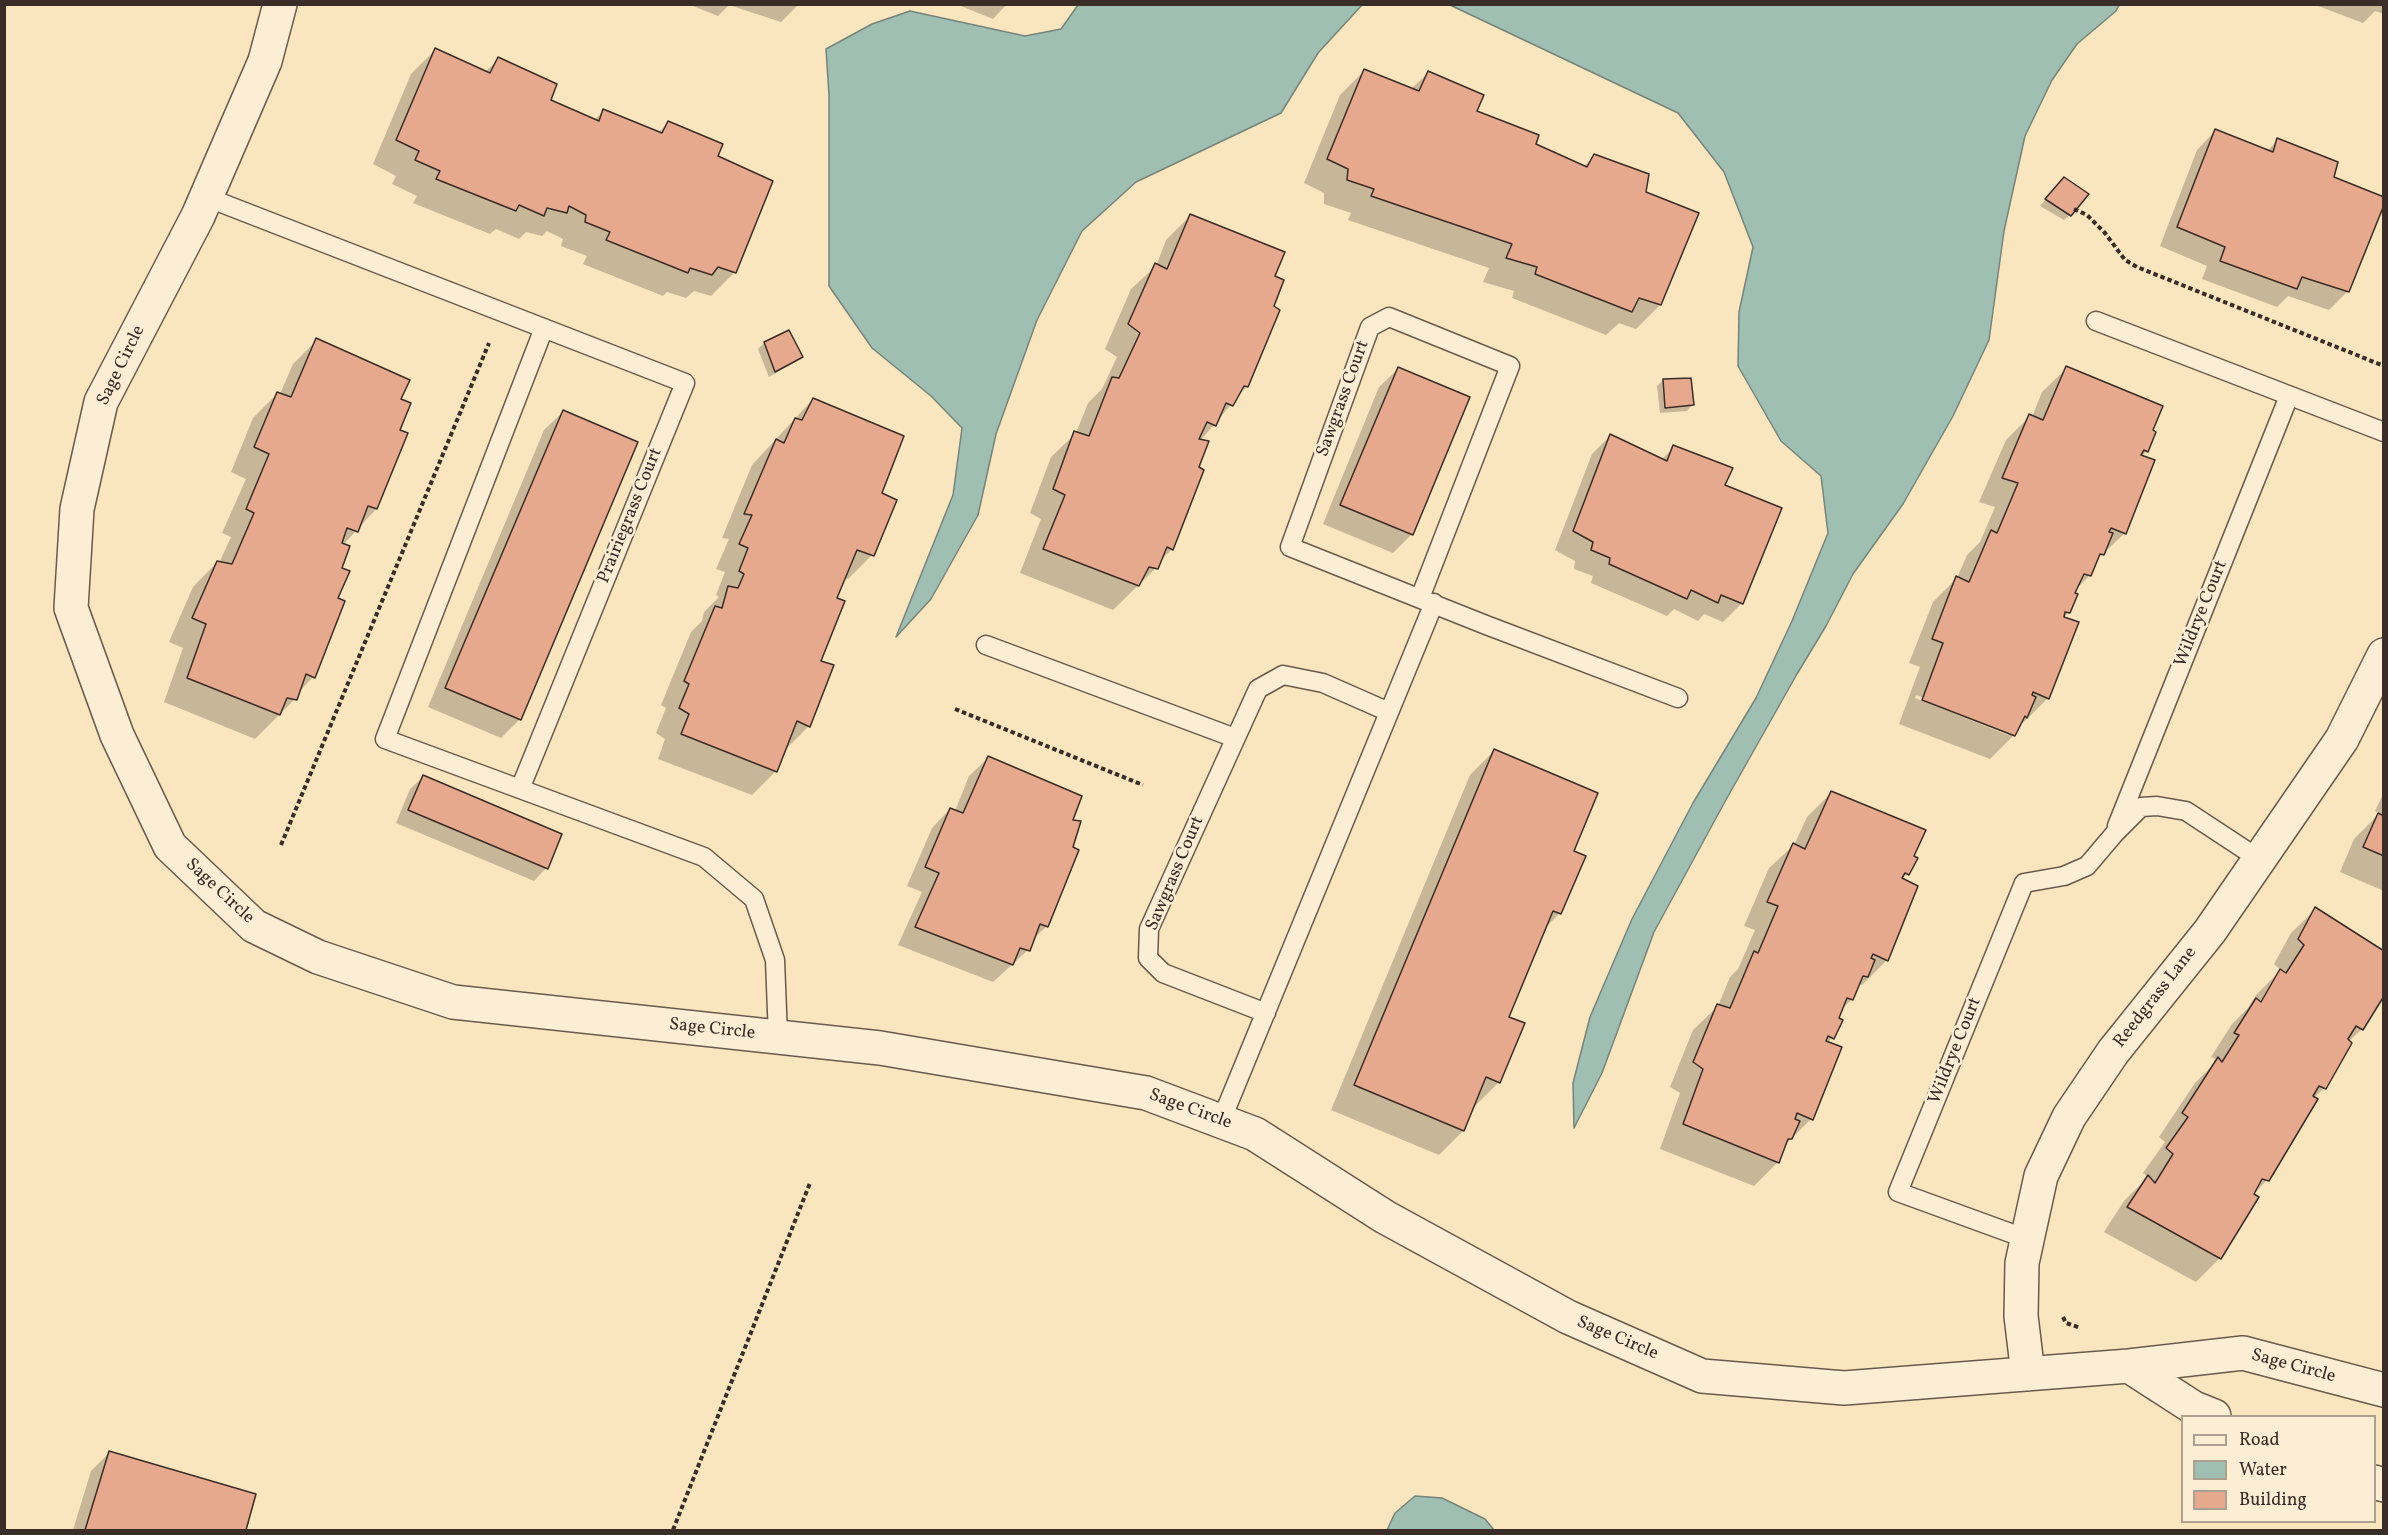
<!DOCTYPE html>
<style>
body{margin:0}
#map{position:relative;width:2388px;height:1535px;overflow:hidden;background:#f9e5be;font-family:Vollkorn,serif}
canvas{display:block}
.frame{position:absolute;inset:0;border:6px solid #3a2c26;pointer-events:none}
.legend{position:absolute;left:2181px;top:1415px;width:195px;height:108px;box-sizing:border-box;background:#fbeed5;border:2px solid #aea08f;margin:0;padding:8px 10px;list-style:none;font-size:18px;color:#3a2c26}
.legend li{display:flex;align-items:center;gap:12px;height:30px}
.legend b{width:30px;border:2px solid #aea08f}
</style>
<div id="map">
<canvas width="2388" height="1535"></canvas>
<div class="frame"></div>
<ul class="legend">
<li><b style="height:8px;background:#fbeed5"></b>Road</li>
<li><b style="height:16px;background:#9ebfb1"></b>Water</li>
<li><b style="height:16px;background:#e7a98e"></b>Building</li>
</ul>
</div>
<script>
const c = document.querySelector('canvas').getContext('2d');
c.lineJoin = 'round';
function fill(path, color) { c.fillStyle = color; c.fill(path, 'evenodd'); }
const shape = rows => new Path2D(rows.map(r => 'M' + r).join(''));
function stroke(path, color, width, dash) { c.strokeStyle = color; c.lineWidth = width; c.lineCap = dash ? 'butt' : 'round'; c.setLineDash(dash || []); c.stroke(path); }
function write(font, color, halo, rows, align = 'center') {
  c.font = font + ' Vollkorn,serif'; c.lineWidth = 5; c.setLineDash([]); c.textBaseline = 'middle'; c.strokeStyle = halo; c.fillStyle = color; for (const [text, x, y, turn = 0] of rows) {
    c.save(); c.translate(x, y); c.rotate((+turn || 0) * Math.PI / 180); c.textAlign = isNaN(turn) ? turn : align; if (halo) c.strokeText(text, 0, 0); c.fillText(text, 0, 0); c.restore();
  }
}
const water = shape([
 [1078,5,1362,5,1318,53,1281,113,1136,182,1082,231,1037,320,996,434,978,515,931,599,896,637,953,495,962,428,931,396,872,348,829,286,829,95,826,49,872,24,910,11,1025,36,1061,29,1078,5],
 [1450,5,2119,5,2116,11,2077,44,2052,80,2025,136,2004,231,1989,340,1953,416,1903,504,1853,574,1826,626,1797,674,1727,798,1654,932,1602,1073,1574,1128,1573,1083,1590,1017,1632,919,1693,803,1756,698,1792,621,1828,533,1821,476,1781,441,1738,366,1739,312,1753,247,1724,172,1678,113,1450,5],
 [1415,1496,1442,1498,1485,1519,1494,1530,1387,1530,1395,1513,1415,1496]
]);
const shadow = shape([
 [688,4,799,4,781,22,729,5,718,16],
 [956,4,1007,4,993,19],
 [2313,4,2384,4,2384,14,2375,11,2363,23],
 [435,50,485,72,499,59,549,101,594,120,604,111,658,133,668,123,716,156,735,272,711,296,694,291,686,298,667,292,663,296,583,264,587,256,561,246,563,239,547,231,542,236,526,232,519,239,496,229,490,234,413,203,417,196,392,184,396,176,373,164,411,74],
 [1364,71,1411,89,1428,73,1475,112,1534,145,1583,167,1594,156,1645,193,1660,305,1636,329,1619,323,1606,335,1512,298,1514,291,1483,282,1489,268,1348,220,1351,213,1324,204,1324,193,1304,183,1340,95],
 [2215,131,2267,151,2278,140,2332,178,2384,201,2347,292,2329,310,2288,296,2277,307,2202,279,2207,266,2160,246,2197,150],
 [2058,185,2070,215,2064,220,2040,206],
 [1190,216,1273,277,1272,306,1247,386,1200,441,1172,549,1160,561,1156,568,1113,610,1020,573,1041,519,1030,513,1051,457,1076,433,1088,403,1102,389,1117,357,1105,349,1131,289,1156,266,1166,240],
 [789,332,801,356,795,362,769,377,758,349,764,343],
 [317,340,399,399,398,431,376,509,343,545,336,599,313,677,298,693,295,699,255,739,164,702,183,648,169,642,193,587,217,562,219,563,231,537,222,533,246,479,231,472,253,418,278,393,280,394,293,364],
 [2067,368,2151,431,2147,451,2141,457,2125,533,2095,561,2090,575,2075,590,2069,612,2063,618,2077,623,2048,698,2023,723,2022,722,2014,735,1990,759,1899,724,1920,667,1909,663,1933,602,1957,578,1967,555,1980,542,1995,507,1979,502,2006,440,2030,416,2032,417,2042,392],
 [1916,695,2008,732,2008,735,1915,698],
 [1398,369,1412,534,1393,553,1323,524,1379,387],
 [1663,380,1692,405,1687,411,1660,413,1657,386],
 [813,399,880,494,872,555,848,579,844,578,836,599,819,662,809,726,785,750,776,771,752,795,658,759,665,739,656,733,666,708,661,705,691,632,702,621,704,612,719,597,716,595,725,572,716,569,729,539,722,538,752,465],
 [563,412,520,719,501,738,428,707,544,430],
 [1610,436,1661,460,1674,447,1723,486,1742,603,1723,622,1704,614,1698,621,1674,609,1667,616,1591,583,1593,576,1574,569,1575,561,1555,550,1592,454],
 [1494,751,1572,851,1560,913,1543,930,1507,1017,1499,1082,1475,1106,1473,1105,1463,1131,1439,1155,1331,1110,1470,775],
 [988,758,1071,821,1047,926,1032,940,1028,950,993,982,898,945,922,892,907,886,932,828,950,809,955,811,969,776],
 [423,777,560,835,546,868,534,881,396,823,410,789],
 [2384,792,2384,891,2340,872,2354,839,2380,813,2375,811],
 [1831,793,1916,858,1902,880,1916,887,1886,961,1862,985,1860,984,1857,986,1852,999,1840,1011,1832,1038,1827,1043,1811,1119,1784,1146,1778,1162,1754,1186,1660,1149,1680,1093,1670,1087,1693,1030,1718,1006,1730,977,1738,969,1755,930,1744,926,1769,868,1794,845,1807,817],
 [2316,909,2362,1029,2348,1042,2324,1088,2314,1098,2267,1180,2253,1195,2220,1258,2196,1282,2104,1232,2124,1201,2148,1177,2143,1173,2165,1142,2159,1137,2195,1083,2212,1066,2216,1059,2211,1057,2232,1024,2248,1008,2256,995,2281,970,2274,964,2291,933],
 [109,1453,255,1495,245,1530,73,1530,91,1471]
]);
const building = shape([
 [435,48,490,73,498,57,557,84,551,100,599,121,603,109,662,133,668,121,723,144,718,156,773,181,736,273,718,267,712,275,690,268,688,273,606,240,610,232,585,222,586,215,569,206,567,213,547,208,544,216,519,205,516,211,436,179,440,171,415,160,419,151,396,140,435,48],
 [1364,69,1419,91,1428,71,1484,95,1477,111,1539,135,1536,144,1587,167,1594,154,1649,174,1646,192,1699,213,1661,305,1639,298,1632,312,1535,274,1537,267,1506,258,1512,244,1371,196,1374,189,1347,180,1348,169,1327,159,1364,69],
 [2215,129,2273,152,2277,138,2338,162,2334,177,2384,197,2384,205,2349,292,2302,277,2297,289,2220,261,2225,247,2177,227,2215,129],
 [2064,177,2089,194,2071,216,2045,199,2064,177],
 [1190,214,1285,252,1275,276,1284,280,1274,306,1280,310,1248,387,1244,386,1233,406,1226,403,1216,426,1207,422,1199,439,1209,441,1199,467,1204,470,1173,550,1167,547,1158,569,1149,567,1139,586,1043,549,1065,495,1053,489,1074,431,1089,436,1112,377,1119,378,1140,333,1128,324,1155,263,1167,269,1190,214],
 [789,330,803,357,775,372,764,342,789,330],
 [316,338,410,380,401,399,411,403,400,430,408,433,377,509,368,506,358,532,347,528,342,543,350,546,342,568,350,571,338,598,345,601,315,678,306,674,297,700,287,698,280,715,187,678,206,624,192,618,217,561,232,564,254,513,246,509,269,454,254,447,277,392,291,397,316,338],
 [2066,366,2163,406,2153,430,2156,432,2148,452,2144,450,2141,455,2155,460,2126,534,2111,528,2109,532,2113,533,2104,555,2100,554,2091,576,2084,574,2075,593,2078,594,2070,613,2065,612,2064,617,2079,622,2049,699,2033,692,2032,695,2036,697,2027,718,2025,716,2015,736,1922,700,1943,643,1932,639,1956,576,1969,582,1991,530,1997,533,2018,483,2002,478,2029,414,2043,420,2066,366],
 [1398,367,1470,397,1413,535,1340,505,1398,367],
 [1691,378,1694,405,1665,408,1663,379,1691,378],
 [813,398,904,436,882,493,897,500,874,556,857,550,837,598,845,601,821,661,834,665,810,727,797,721,777,772,681,734,689,714,679,708,689,684,684,681,715,606,722,608,728,586,738,588,744,574,739,571,748,548,739,544,752,515,744,514,776,439,784,443,795,418,802,420,813,398],
 [563,410,638,442,521,720,445,688,563,410],
 [1610,434,1667,461,1673,445,1733,468,1725,485,1782,508,1743,604,1721,595,1718,603,1691,590,1687,599,1609,564,1610,558,1591,550,1593,542,1573,531,1610,434],
 [1494,749,1598,793,1574,851,1586,856,1561,914,1553,911,1509,1017,1525,1023,1500,1083,1486,1077,1464,1131,1354,1085,1494,749],
 [988,756,1082,796,1073,820,1081,821,1073,847,1079,850,1048,927,1040,924,1030,951,1020,948,1013,965,915,927,939,873,925,867,950,808,963,813,988,756],
 [423,775,562,834,548,869,408,810,423,775],
 [1831,791,1926,830,1914,856,1918,858,1909,875,1905,873,1902,878,1918,886,1888,961,1873,954,1871,958,1875,960,1868,977,1863,976,1853,1000,1847,998,1839,1018,1843,1020,1834,1039,1828,1036,1826,1041,1842,1047,1813,1120,1797,1113,1795,1119,1800,1121,1792,1139,1788,1139,1779,1163,1683,1124,1703,1069,1693,1062,1717,1004,1730,1008,1754,951,1758,953,1778,906,1767,902,1793,843,1805,849,1831,791],
 [2378,813,2384,816,2384,856,2363,847,2378,813],
 [2315,907,2384,951,2384,996,2363,1030,2356,1026,2348,1039,2352,1043,2326,1089,2319,1086,2313,1096,2318,1099,2269,1181,2262,1179,2254,1194,2259,1197,2221,1259,2127,1207,2148,1175,2155,1183,2173,1154,2166,1148,2188,1117,2182,1113,2218,1057,2222,1062,2239,1035,2234,1033,2256,998,2261,1002,2280,969,2286,973,2304,945,2298,939,2315,907],
 [109,1451,256,1494,246,1530,85,1530,109,1451]
]);
const path = shape([
 [2074,209,2087,215,2105,233,2125,260,2137,267,2384,366],
 [955,709,1143,785],
 [281,845,489,343],
 [2063,1317,2066,1323,2081,1328],
 [673,1530,810,1183]
]);
const lane = shape([
 [206,197,685,383,520,789],
 [2096,321,2384,432],
 [544,328,385,739,704,857,754,899,775,960,778,1037],
 [1420,598,1510,366,1389,317,1370,327,1290,547,1486,625,1678,698],
 [986,645,1235,738],
 [2117,826,2289,396],
 [1266,1013,1163,973,1148,958,1149,929,1258,689,1283,675,1323,683,1389,712],
 [1221,1121,1434,603],
 [2027,1239,1898,1192,2024,883,2064,876,2087,866,2115,833,2141,807,2157,806,2186,811,2259,859]
]);
const street = shape([
 [280,4,265,61,198,216,101,402,77,509,71,608,117,735,170,846,254,926,318,957,453,1002,880,1048,1146,1093,1255,1134,1385,1217,1568,1317,1702,1376,1844,1388,2129,1366,2243,1353,2384,1390],
 [2129,1366,2194,1408,2214,1416],
 [2028,1374,2021,1316,2022,1263,2041,1176,2069,1117,2113,1052,2210,931,2342,739,2384,655],
 [2374,1482,2384,1485]
]);
const streetNames = [
 ["Sage Circle",122,366,-64],
 ["Sawgrass Court",1344,399,-70],
 ["Prairiegrass Court",631,516,-68],
 ["Wildrye Court",2202,614,-68],
 ["Sawgrass Court",1176,874,-67],
 ["Sage Circle",219,892,43],
 ["Reedgrass Lane",2156,998,-52],
 ["Sage Circle",712,1030,6],
 ["Wildrye Court",1956,1051,-68],
 ["Sage Circle",1190,1110,20],
 ["Sage Circle",1617,1339,23],
 ["Sage Circle",2293,1367,15]
];
fill(water, '#9ebfb1');
stroke(water, '#768479', 1.5);
fill(shadow, '#0003');
fill(building, '#e7a98e');
stroke(building, '#3a2c26', 1.5);
stroke(lane, '#6a5a4c', 21);
stroke(street, '#6a5a4c', 36);
stroke(path, '#3a2c26', 4, [4.5, 3]);
stroke(lane, '#fbeed5', 18);
stroke(street, '#fbeed5', 33);
write('18px', '#3a2c26', '#fbeed5', streetNames);
</script>
